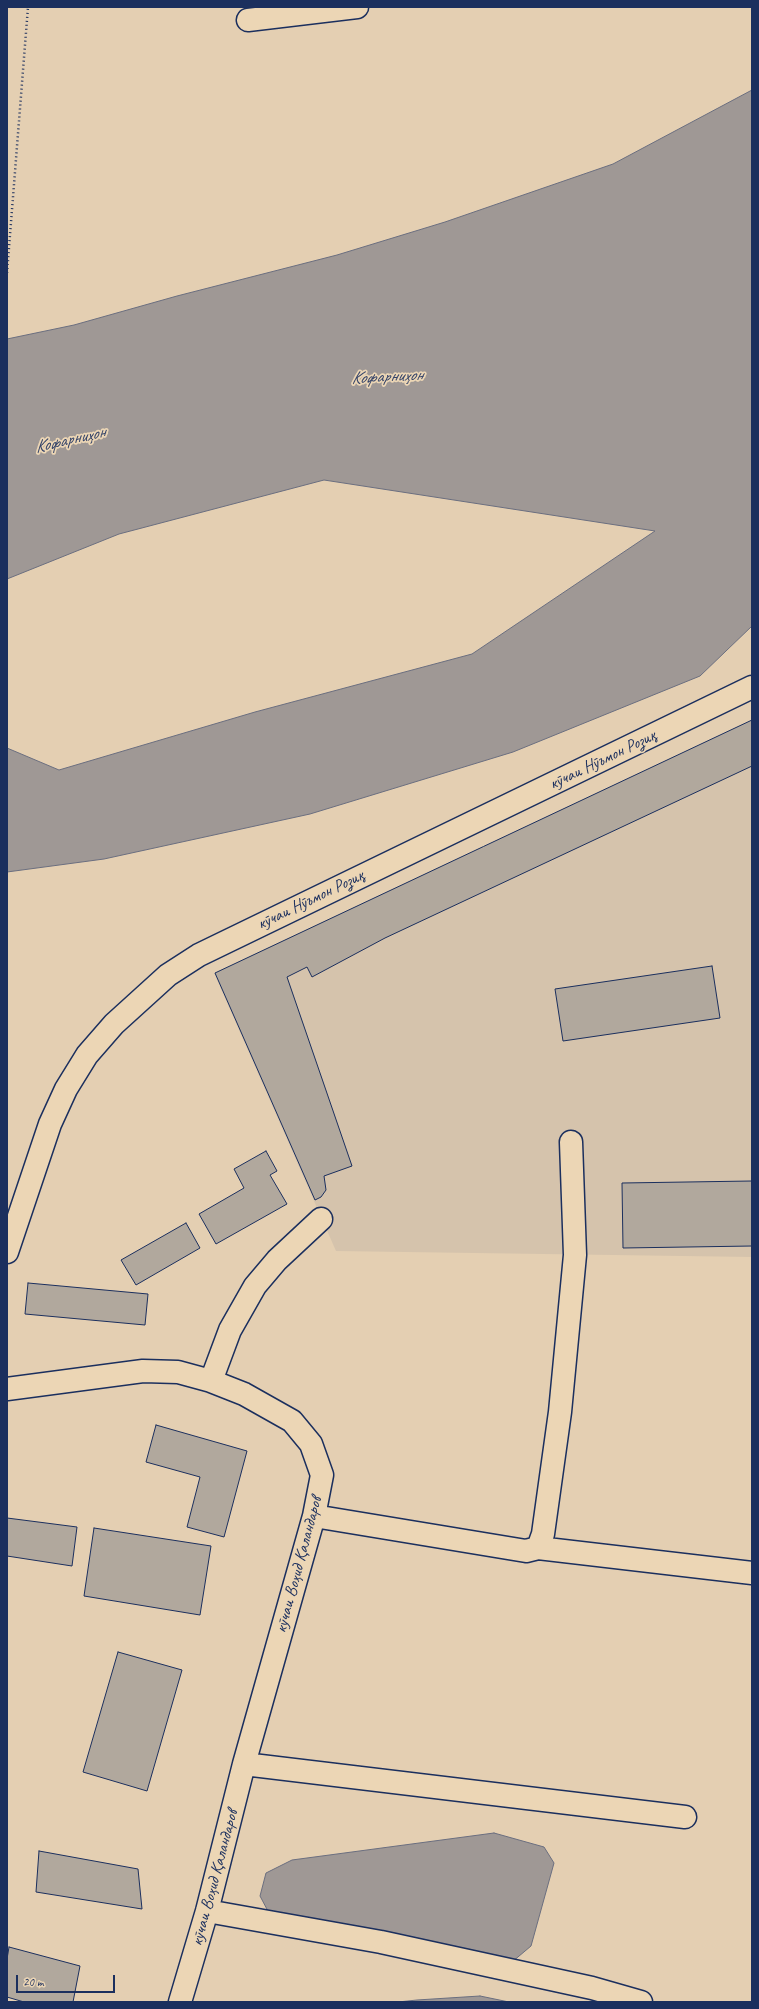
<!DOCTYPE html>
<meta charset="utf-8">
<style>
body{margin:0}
#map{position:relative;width:759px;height:2009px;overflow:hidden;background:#e4cfb2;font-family:Caveat,sans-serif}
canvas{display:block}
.frame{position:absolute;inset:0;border:8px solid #1b2f5e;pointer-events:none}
.scale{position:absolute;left:16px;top:1975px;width:99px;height:18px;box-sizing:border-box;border:2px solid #1b2f5e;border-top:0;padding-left:5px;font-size:12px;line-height:14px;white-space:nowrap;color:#1b2f5e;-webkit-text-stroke:3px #ecd6b5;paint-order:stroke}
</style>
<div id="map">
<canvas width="759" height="2009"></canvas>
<div class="frame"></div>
<div class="scale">20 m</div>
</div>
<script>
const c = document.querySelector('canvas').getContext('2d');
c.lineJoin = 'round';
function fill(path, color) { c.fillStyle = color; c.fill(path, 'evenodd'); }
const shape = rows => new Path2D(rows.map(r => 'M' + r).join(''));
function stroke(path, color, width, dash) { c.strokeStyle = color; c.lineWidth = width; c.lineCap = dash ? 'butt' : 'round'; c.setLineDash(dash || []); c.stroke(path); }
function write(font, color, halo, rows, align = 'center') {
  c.font = font + ' Caveat,sans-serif'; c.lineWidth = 3.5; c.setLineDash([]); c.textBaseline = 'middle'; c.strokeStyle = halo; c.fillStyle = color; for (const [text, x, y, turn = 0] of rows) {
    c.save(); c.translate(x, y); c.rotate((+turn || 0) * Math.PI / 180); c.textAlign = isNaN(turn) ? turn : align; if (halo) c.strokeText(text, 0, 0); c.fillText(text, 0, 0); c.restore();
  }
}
const built = shape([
 [752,720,752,1257,336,1251,214,973]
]);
const water = shape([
 [752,90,752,626,700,676,513,752,310,814,104,859,7,872,7,748,59,770,255,712,472,654,655,531,324,480,119,534,7,579,7,339,74,325,177,296,337,255,445,222,613,164,752,90],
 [494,1833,544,1847,554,1863,531,1946,512,1962,269,1913,260,1896,266,1873,292,1860,494,1833],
 [480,1996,509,2002,398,2002,417,2000,480,1996]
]);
const building = shape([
 [752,720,752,766,385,938,312,977,307,967,287,977,352,1166,324,1176,326,1190,321,1197,315,1200,215,973,752,720],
 [712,966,720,1018,563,1041,555,989,712,966],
 [266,1151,277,1171,270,1175,287,1204,216,1244,199,1214,244,1188,234,1169,266,1151],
 [752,1181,752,1246,623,1248,622,1183,752,1181],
 [186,1223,200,1248,136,1285,121,1260,186,1223],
 [28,1283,148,1294,145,1325,25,1314,28,1283],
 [156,1425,247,1451,224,1537,187,1527,200,1477,146,1462,156,1425],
 [7,1518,77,1527,72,1566,7,1556,7,1518],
 [94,1528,211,1546,200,1615,84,1596,94,1528],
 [118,1652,182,1670,147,1791,83,1772,118,1652],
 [39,1851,138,1869,142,1909,36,1892,39,1851],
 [9,1947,80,1966,73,2002,24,2002,7,1997,7,1959,9,1947]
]);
const path = shape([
 [7,273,28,7]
]);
const minor = shape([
 [248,20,357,7],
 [7,1252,50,1124,66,1089,87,1055,114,1024,168,975,199,955,752,687],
 [211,1381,230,1330,255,1286,277,1260,321,1219],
 [7,1389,143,1371,178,1372,211,1381,244,1394,292,1421,311,1444,322,1475,314,1516,244,1764,207,1911,180,2002],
 [314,1516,526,1551,538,1548,752,1573],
 [538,1548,543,1534,560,1412,575,1255,571,1142],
 [244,1764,685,1817],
 [207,1911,381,1942,592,1988,641,2002]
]);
const streetNames = [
 ["кӯчаи Нӯъмон Розиқ",603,760,-26],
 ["кӯчаи Нӯъмон Розиқ",311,900,-26],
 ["кӯчаи Воҳид Қаландаров",299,1565,-75],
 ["кӯчаи Воҳид Қаландаров",215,1878,-75]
];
const waterNames = [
 ["Кофарниҳон",387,377,-3],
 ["Кофарниҳон",70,440,-13]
];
fill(built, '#d5c3ac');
fill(water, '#9f9895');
stroke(water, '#6a6e7f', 1);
fill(building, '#b1a89d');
stroke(building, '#1b2f5e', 1);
stroke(minor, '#1b2f5e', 25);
stroke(path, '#1b2f5e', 2.5, [1, 3]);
stroke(minor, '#ecd6b5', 22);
write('17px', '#1b2f5e', '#ecd6b5', streetNames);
write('italic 18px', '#354469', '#ecd6b5', waterNames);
</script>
